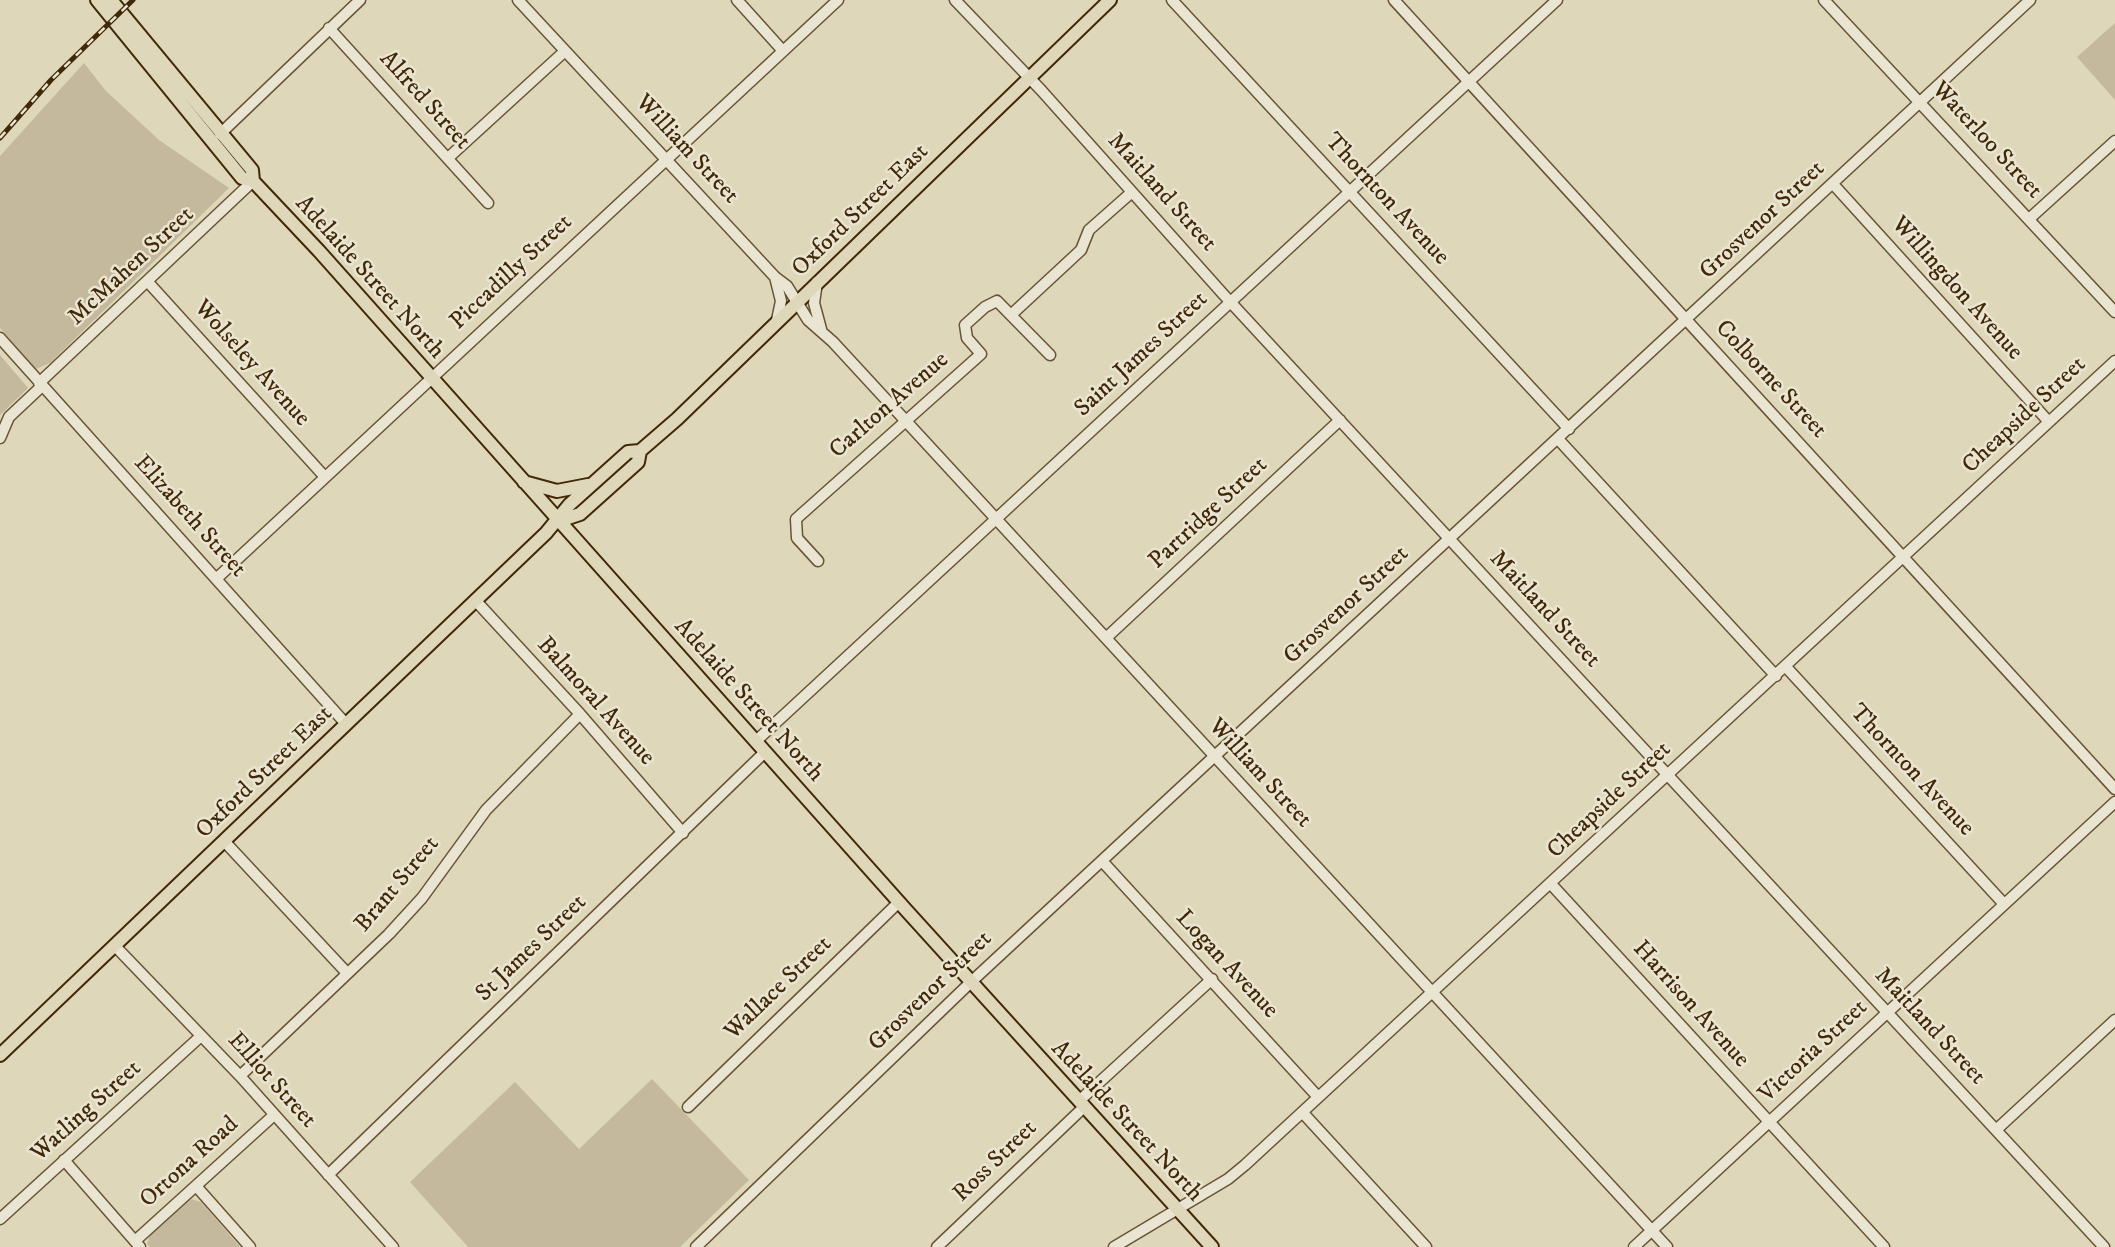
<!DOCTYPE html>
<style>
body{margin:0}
canvas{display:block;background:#dfd7ba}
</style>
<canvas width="2115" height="1247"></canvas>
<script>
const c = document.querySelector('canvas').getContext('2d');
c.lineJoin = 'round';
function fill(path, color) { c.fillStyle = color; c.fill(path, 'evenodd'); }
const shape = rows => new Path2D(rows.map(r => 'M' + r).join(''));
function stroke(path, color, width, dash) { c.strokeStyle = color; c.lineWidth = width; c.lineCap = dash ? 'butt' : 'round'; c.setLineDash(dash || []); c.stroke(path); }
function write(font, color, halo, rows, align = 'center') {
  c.font = font + ' "IM FELL DW Pica",serif'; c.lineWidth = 5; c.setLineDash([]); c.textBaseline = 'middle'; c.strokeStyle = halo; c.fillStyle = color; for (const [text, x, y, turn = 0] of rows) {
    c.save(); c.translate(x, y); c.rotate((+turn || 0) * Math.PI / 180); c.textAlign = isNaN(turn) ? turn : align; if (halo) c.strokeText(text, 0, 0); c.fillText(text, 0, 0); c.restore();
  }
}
const green = shape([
 [2115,23,2115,100,2077,57],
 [84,63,106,91,159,140,229,188,50,363,36,369,0,328,0,156],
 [0,355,28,388,0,415],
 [652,1079,749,1180,680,1247,468,1247,410,1182,515,1082,579,1149],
 [191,1199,201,1202,240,1247,150,1247,147,1244,150,1235]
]);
const minor = shape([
 [518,0,775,277,787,286,808,320,833,342,1667,1247],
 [737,0,783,51],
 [955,0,1041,90,1223,294,2104,1247],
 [1172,0,1569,429],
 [1394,0,2115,789],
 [1824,0,2115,312],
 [329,28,488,203],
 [220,134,360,0],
 [448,158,565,51],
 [1833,184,2049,422],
 [2029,219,2115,141],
 [775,277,781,301,777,320],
 [147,281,324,476],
 [817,282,814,303,821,329],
 [1012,314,1081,250,1089,230,1132,192],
 [0,338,346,724],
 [39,383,253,181],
 [0,438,9,417,42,386],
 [1558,439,1776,676],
 [818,561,797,538,796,519,981,354,967,338,965,325,985,307,997,301,1050,355],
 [216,579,838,0],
 [475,600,580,714,683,833],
 [1106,638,1340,420],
 [1786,667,2004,904],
 [756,741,1557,0],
 [224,841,347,973],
 [1102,861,1318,1097],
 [1551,884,1884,1247],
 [115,946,240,1076,393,1247],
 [240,1076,389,934,422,898,486,810,580,714],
 [1079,1101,1212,979],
 [688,1107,899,902],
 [1303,1113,1426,1247],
 [1996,1130,2115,1020],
 [64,1160,140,1247],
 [328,1175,765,752],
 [196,1186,250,1247],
 [0,1219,201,1036],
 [135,1241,274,1115],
 [696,1247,971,982,2030,0],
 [937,1247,1084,1107],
 [1114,1247,1228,1179,1245,1165,2115,361],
 [1634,1247,2115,802]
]);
const major = shape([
 [97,0,242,178,253,181,319,251,906,910,1212,1247],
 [111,0,252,170,253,181],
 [524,482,557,491,588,485],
 [559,521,580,514,638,462,640,451],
 [0,1055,546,533,569,505,628,452,640,451,677,419,1110,0]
]);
const rail = shape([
 [0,138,51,80,133,0]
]);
const streetNames = [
 ["Alfred Street",424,101,48],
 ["Waterloo Street",1986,141,47],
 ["William Street",686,150,47],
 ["Maitland Street",1161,193,48],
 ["Thornton Avenue",1386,200,47],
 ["Oxford Street East",861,211,-44],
 ["Grosvenor Street",1763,221,-43],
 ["McMahen Street",132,267,-43],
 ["Piccadilly Street",512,273,-43],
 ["Adelaide Street North",369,278,48],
 ["Willingdon Avenue",1956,289,48],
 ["Saint James Street",1142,355,-43],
 ["Wolseley Avenue",251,364,48],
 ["Colborne Street",1770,380,47],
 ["Carlton Avenue",890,406,-41],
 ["Cheapside Street",2025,416,-43],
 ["Partridge Street",1209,514,-43],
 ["Elizabeth Street",189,517,48],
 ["Grosvenor Street",1347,606,-43],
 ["Maitland Street",1544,610,47],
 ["Adelaide Street North",748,701,48],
 ["Balmoral Avenue",595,702,48],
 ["Thornton Avenue",1911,771,47],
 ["Oxford Street East",265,773,-44],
 ["William Street",1259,774,47],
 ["Cheapside Street",1610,801,-43],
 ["Brant Street",398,885,-50],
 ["St James Street",532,949,-44],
 ["Logan Avenue",1226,965,47],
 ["Wallace Street",779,989,-44],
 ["Grosvenor Street",931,992,-44],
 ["Harrison Avenue",1690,1005,48],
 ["Maitland Street",1929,1027,47],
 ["Victoria Street",1814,1052,-43],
 ["Elliot Street",271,1081,48],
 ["Watling Street",87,1112,-42],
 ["Adelaide Street North",1126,1122,47],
 ["Ross Street",996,1162,-44],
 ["Ortona Road",190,1163,-42]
];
fill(green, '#c4b99c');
stroke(minor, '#685434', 13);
stroke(major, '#412907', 16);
stroke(minor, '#eae5d2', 10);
stroke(major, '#dfd7ba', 12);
stroke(rail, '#412907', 5);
stroke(rail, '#eae5d2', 2.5, [8]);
write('24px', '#412907', '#eae5d2', streetNames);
</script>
